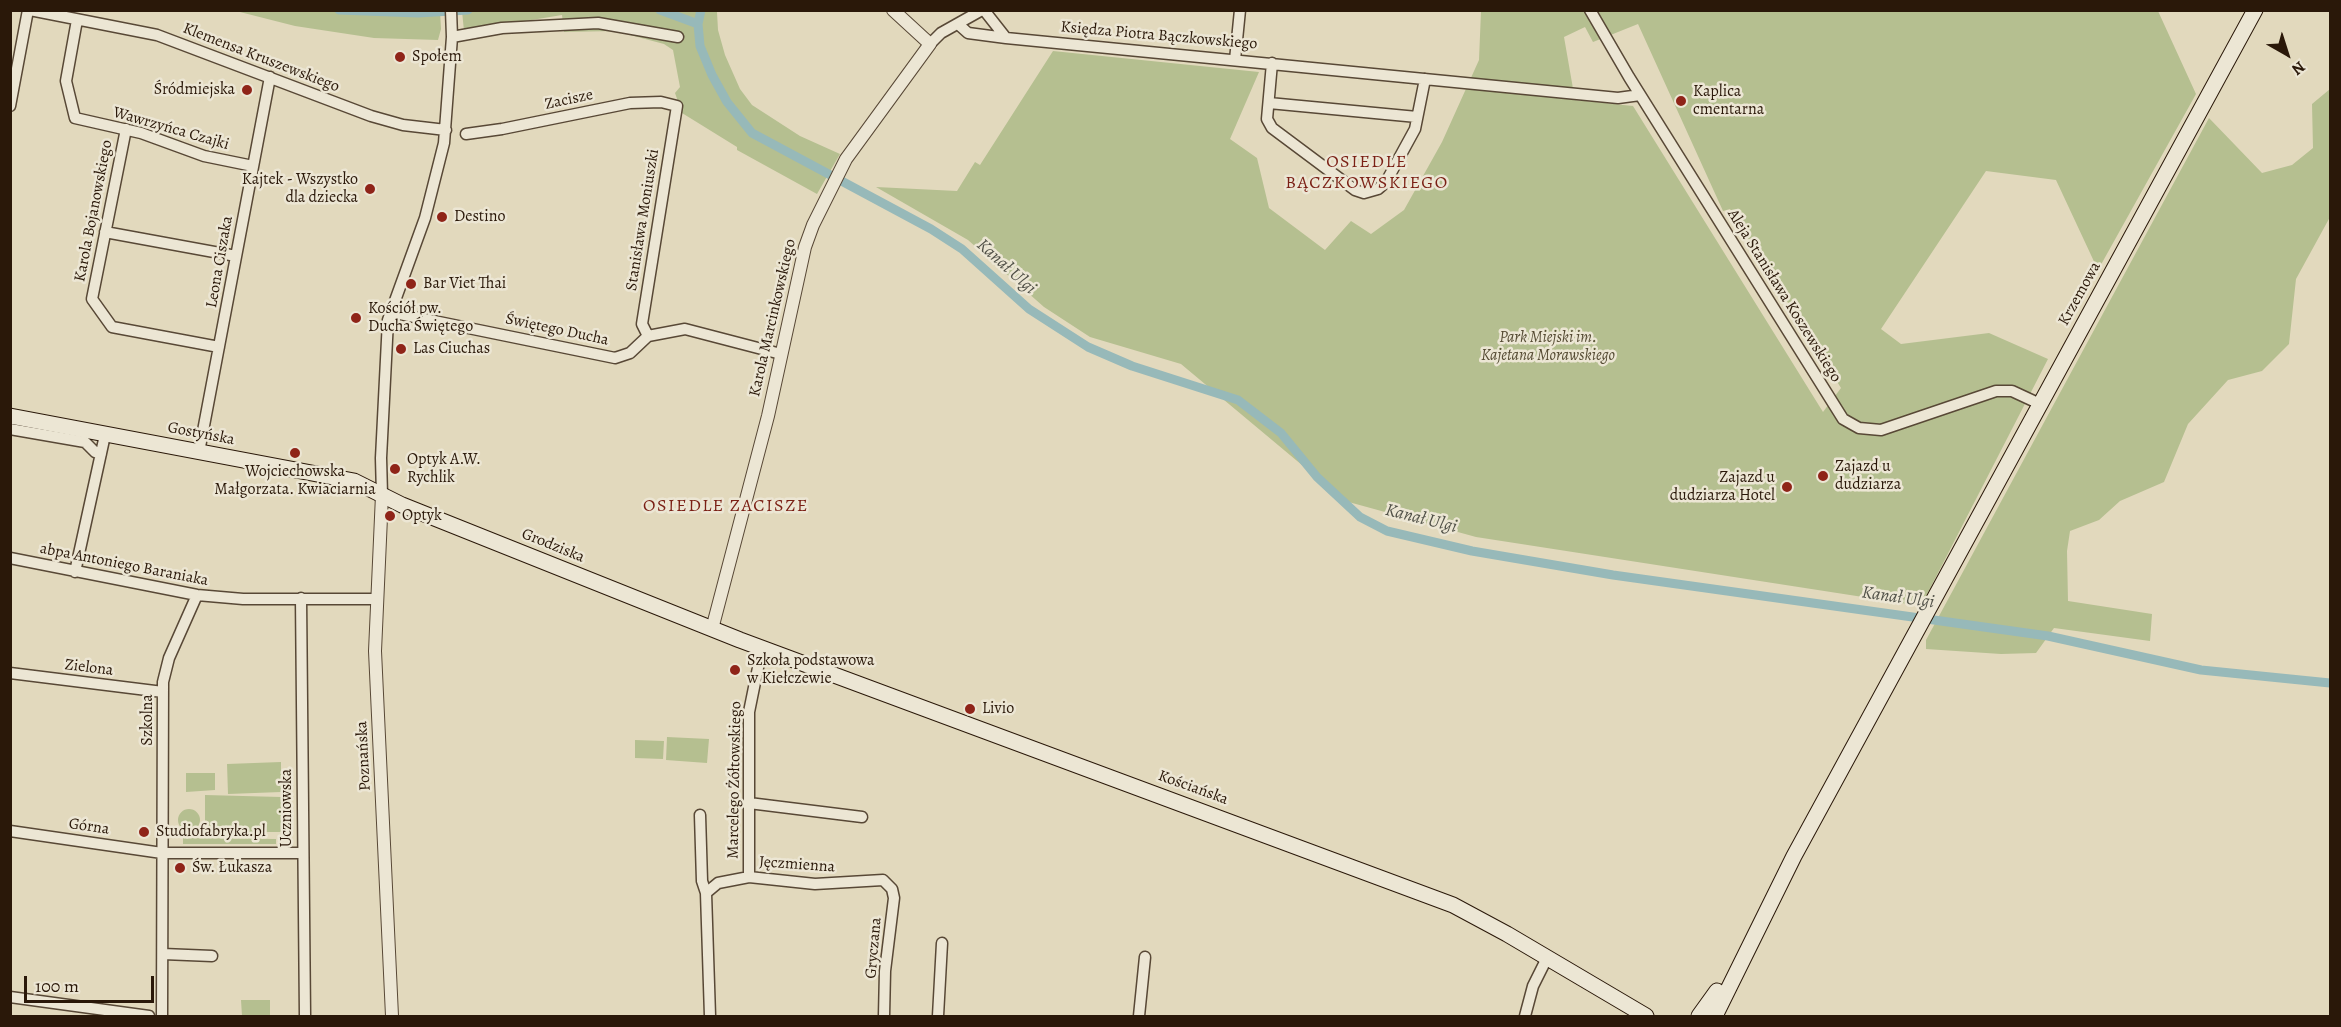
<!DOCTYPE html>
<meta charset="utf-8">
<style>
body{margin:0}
#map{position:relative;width:2341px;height:1027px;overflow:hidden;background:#e2d9bd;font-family:Alegreya,serif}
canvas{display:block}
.frame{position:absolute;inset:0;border:12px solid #2a1809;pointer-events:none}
.north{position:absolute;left:2257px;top:24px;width:60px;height:60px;-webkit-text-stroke:4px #ece6d4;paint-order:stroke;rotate:141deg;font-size:16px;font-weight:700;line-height:24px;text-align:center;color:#2a1809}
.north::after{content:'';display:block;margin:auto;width:21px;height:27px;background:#2a1809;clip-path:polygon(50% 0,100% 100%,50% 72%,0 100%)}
.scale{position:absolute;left:24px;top:976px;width:130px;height:27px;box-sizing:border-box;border:3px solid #2a1809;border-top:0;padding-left:8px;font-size:18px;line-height:21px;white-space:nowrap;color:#2a1809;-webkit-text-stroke:4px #ece6d4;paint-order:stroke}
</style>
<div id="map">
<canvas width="2341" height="1027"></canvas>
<div class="frame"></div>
<div class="north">N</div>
<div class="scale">100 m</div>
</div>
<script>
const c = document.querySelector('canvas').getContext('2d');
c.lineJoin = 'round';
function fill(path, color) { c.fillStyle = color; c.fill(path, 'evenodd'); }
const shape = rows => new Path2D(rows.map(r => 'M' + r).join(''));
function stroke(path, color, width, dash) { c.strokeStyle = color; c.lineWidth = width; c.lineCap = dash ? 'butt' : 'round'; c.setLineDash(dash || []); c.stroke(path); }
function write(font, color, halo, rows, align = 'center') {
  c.font = font + ' Alegreya,serif'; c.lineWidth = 5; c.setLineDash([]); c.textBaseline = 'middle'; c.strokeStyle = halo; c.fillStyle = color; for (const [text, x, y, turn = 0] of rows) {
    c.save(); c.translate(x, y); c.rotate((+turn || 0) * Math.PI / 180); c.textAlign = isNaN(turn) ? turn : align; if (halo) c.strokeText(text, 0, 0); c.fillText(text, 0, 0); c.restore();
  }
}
const green = shape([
 [236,11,440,11,441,29,438,40,374,38,295,26],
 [462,11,720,11,717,12,718,30,725,55,740,89,752,105,800,136,840,154,817,194,737,150,737,147,682,113,675,93,680,87,673,50,664,44,615,31,564,32,562,15,464,31],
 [1481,11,2158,11,2196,94,2098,270,2056,180,1986,171,1881,329,1901,344,1989,333,2048,359,1921,606,1476,537,1345,501,1181,364,1090,337,1044,307,968,240,876,187,957,191,975,162,980,165,1053,51,1259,72,1230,139,1257,158,1269,208,1325,250,1351,221,1371,234,1404,210,1442,142,1479,60],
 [1638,24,1723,211,1730,209,1841,388,1823,412,1633,106,1575,100,1564,37,1585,27,1593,42],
 [2330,89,2330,217,2296,279,2289,344,2262,371,2228,380,2188,424,2164,482,2120,501,2099,520,2070,531,2067,551,2068,601,2152,614,2150,641,2054,628,2036,653,2001,654,1926,649,1926,640,2209,118,2262,173,2292,165,2313,148,2312,104],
 [667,737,709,739,707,763,666,760],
 [635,740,664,741,663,759,635,758],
 [281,762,281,792,228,794,227,764],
 [186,773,215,773,215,790,186,792],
 [205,795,281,797,281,832,205,832],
 '178 820a11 11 0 1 1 22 0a11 11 0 1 1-22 0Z',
 [183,838,276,839,276,844,183,844],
 [241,1000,270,1000,270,1016,242,1016]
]);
const canal = shape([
 [339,10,418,13,468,10],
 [660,10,698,24],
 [701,10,698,24,700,46,712,75,727,102,752,133,931,229,962,249,1029,309,1088,347,1132,366,1238,400,1281,433,1317,477,1360,517,1387,531,1472,551,1613,575,2048,636,2201,670,2330,683]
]);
const minor = shape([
 [30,10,157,35,371,116,403,125,446,130],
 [984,10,1006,38],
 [1590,10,1629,77,1843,419,1859,428,1881,430,1996,391,2012,391,2040,404],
 [77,20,66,81,75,118,141,133,204,156,253,166],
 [958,24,968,33,1006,38,1618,98,1640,95],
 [452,37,502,28,598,23,678,37],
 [930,44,941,33,982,10],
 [1235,60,1240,10],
 [1272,63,1267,119,1272,128,1355,190,1364,193,1378,189,1386,182,1415,129,1425,79],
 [1269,103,1417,117],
 [10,106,28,10],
 [126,129,92,299,112,327,219,347],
 [466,134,502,129,630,103,661,102,677,106,642,324,648,336],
 [105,232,236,256],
 [390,312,615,358,630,353,648,336,685,329,781,354],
 [10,429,85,442,95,452,101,454],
 [199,452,270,77],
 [382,495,381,458,388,320,425,218,444,143,452,37,451,10],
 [10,558,197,595,243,599,376,599],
 [75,572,105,435],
 [301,598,305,1016],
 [10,673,163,692],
 [749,803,862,817],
 [700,815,702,881,706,893,710,1016],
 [10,831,162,853,303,853],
 [749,877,749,712,762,648],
 [706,893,718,883,749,877,815,884,883,880,892,889,894,898,885,971,884,1016],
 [163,954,212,956],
 [10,997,149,1016],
 [162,1016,163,682,169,658,197,595],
 [938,1016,942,943],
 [1139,1016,1145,957],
 [1525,1016,1533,986,1547,958]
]);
const tertiary = shape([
 [382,495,375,651,392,1016],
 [712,629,768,416,805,247,813,225,846,159,930,44,893,10]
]);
const secondary = shape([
 [10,416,354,481,402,505,740,640,1453,905,1507,934,1646,1016],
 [1699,1016,1717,991],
 [1715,1016,1794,856,2255,10]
]);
const markers = [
 [400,57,6,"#8f2418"],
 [247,90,6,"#8f2418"],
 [1681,101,6,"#8f2418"],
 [370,189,6,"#8f2418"],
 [442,217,6,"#8f2418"],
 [411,284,6,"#8f2418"],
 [356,318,6,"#8f2418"],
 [401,349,6,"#8f2418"],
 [295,453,6,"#8f2418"],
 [395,469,6,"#8f2418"],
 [1823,476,6,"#8f2418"],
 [1787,487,6,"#8f2418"],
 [390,516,6,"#8f2418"],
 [735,670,6,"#8f2418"],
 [970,709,6,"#8f2418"],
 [144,832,6,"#8f2418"],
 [180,868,6,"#8f2418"]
];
const streetNames = [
 ["Księdza Piotra Bączkowskiego",1159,36,5],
 ["Klemensa Kruszewskiego",261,58,21],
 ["Zacisze",569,100,-12],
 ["Wawrzyńca Czajki",171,129,16],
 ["Karola Bojanowskiego",94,211,-79],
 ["Stanisława Moniuszki",643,220,-81],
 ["Leona Ciszaka",220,262,-80],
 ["Krzemowa",2080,294,-61],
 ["Aleja Stanisława Koszewskiego",1784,296,58],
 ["Karola Marcinkowskiego",773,318,-77],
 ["Świętego Ducha",557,330,12],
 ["Gostyńska",201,434,11],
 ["Grodziska",553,546,22],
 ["abpa Antoniego Baraniaka",124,565,11],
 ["Zielona",89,668,7],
 ["Szkolna",148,720,-90],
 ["Poznańska",364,756,-93],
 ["Marcelego Żółtowskiego",735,780,-89],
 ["Kościańska",1193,788,20],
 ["Uczniowska",287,808,-90],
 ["Górna",89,827,8],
 ["Jęczmienna",797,865,4],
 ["Gryczana",874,948,-85]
];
const poiNames = [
 ["Społem",412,57],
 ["Śródmiejska",235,90,"right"],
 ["Kaplica",1693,92],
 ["cmentarna",1693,110],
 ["Kajtek - Wszystko",358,180,"right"],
 ["dla dziecka",358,198,"right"],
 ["Destino",454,217],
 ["Bar Viet Thai",423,284],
 ["Kościół pw.",368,309],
 ["Ducha Świętego",368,327],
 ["Las Ciuchas",413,349],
 ["Optyk A.W.",407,460],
 ["Rychlik",407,478],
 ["Zajazd u",1835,467],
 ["dudziarza",1835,485],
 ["Wojciechowska",295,472,"center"],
 ["Małgorzata. Kwiaciarnia",295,490,"center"],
 ["Zajazd u",1775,478,"right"],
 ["dudziarza Hotel",1775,496,"right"],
 ["Optyk",402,516],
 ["Szkoła podstawowa",747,661],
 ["w Kiełczewie",747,679],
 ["Livio",982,709],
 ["Studiofabryka.pl",156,832],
 ["Św. Łukasza",192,868]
];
const parkNames = [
 ["Park Miejski im.",1548,338],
 ["Kajetana Morawskiego",1548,356]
];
const neighbourhoodNames = [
 ["OSIEDLE",1367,163],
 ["BĄCZKOWSKIEGO",1367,184],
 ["OSIEDLE ZACISZE",726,507]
];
const waterNames = [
 ["Kanał Ulgi",1006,267,42],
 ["Kanał Ulgi",1421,519,14],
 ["Kanał Ulgi",1898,598,8]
];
fill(green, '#b5bf90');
stroke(canal, '#97b9b9', 9);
stroke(minor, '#584836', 13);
stroke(tertiary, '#584836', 14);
stroke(secondary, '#2a1809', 17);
stroke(minor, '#ece6d4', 10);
stroke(tertiary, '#ece6d4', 12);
stroke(secondary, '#ece6d4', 15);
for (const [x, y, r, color] of markers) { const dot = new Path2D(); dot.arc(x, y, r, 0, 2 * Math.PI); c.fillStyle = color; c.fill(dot); stroke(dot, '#ece6d4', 2); }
write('16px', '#2a1809', '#ece6d4', streetNames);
write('16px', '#2a1809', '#ece6d4', poiNames, 'left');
write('italic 16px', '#544a32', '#ece6d4', parkNames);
c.letterSpacing = '1.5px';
write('18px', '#7a1f14', '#ece6d4', neighbourhoodNames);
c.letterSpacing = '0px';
write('italic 18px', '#505047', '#ece6d4', waterNames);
</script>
